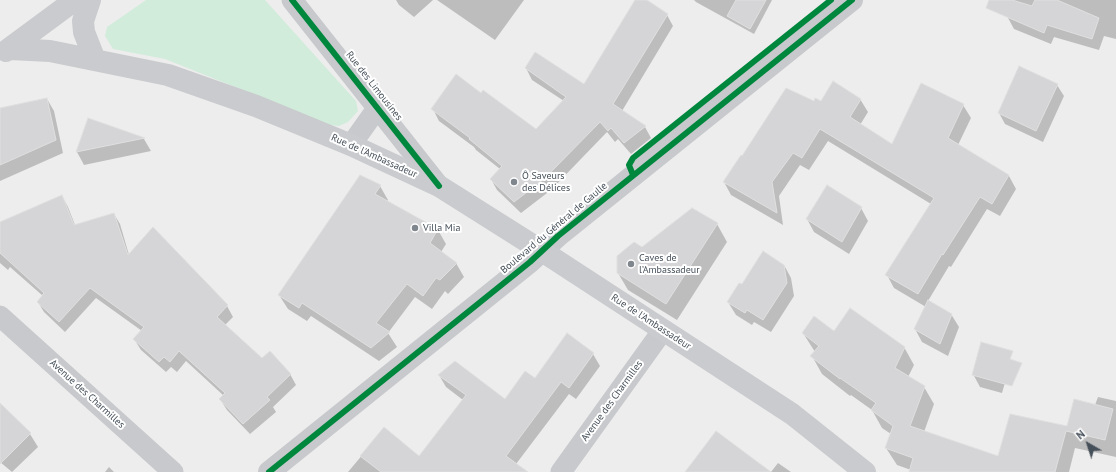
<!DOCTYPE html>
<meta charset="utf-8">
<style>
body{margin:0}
#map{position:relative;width:1116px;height:472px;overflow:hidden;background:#eeeded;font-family:"PT Sans",sans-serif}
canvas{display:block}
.north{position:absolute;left:1068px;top:424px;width:40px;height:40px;-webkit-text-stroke:3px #fff;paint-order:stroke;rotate:321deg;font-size:11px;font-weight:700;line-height:16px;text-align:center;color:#454f59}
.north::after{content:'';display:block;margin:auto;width:14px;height:18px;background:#454f59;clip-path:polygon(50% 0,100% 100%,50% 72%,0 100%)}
</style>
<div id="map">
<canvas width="1116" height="472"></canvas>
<div class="north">N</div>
</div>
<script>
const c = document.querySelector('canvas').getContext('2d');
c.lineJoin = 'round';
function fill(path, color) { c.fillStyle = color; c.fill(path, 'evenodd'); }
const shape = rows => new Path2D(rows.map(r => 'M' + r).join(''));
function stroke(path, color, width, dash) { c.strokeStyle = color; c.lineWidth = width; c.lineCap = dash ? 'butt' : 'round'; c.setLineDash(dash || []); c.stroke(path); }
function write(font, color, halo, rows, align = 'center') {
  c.font = font + ' "PT Sans",sans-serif'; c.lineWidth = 4; c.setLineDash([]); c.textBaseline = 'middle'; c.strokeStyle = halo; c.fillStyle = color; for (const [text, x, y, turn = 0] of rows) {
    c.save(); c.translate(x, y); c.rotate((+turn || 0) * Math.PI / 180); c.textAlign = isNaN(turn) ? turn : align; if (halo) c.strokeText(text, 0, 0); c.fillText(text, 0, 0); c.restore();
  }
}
const green = shape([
 [146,0,265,0,356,101,358,111,348,122,339,126,330,125,165,59,113,49,105,36,107,27]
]);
const shadow = shape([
 [396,0,433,0,414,17,399,5],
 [437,0,524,0,495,40],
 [636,0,645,0,667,15,673,26,622,111,645,127,651,138,631,154,618,139,615,142,607,132,551,190,521,213,497,190,491,179,500,169,476,150,474,147,439,121,433,109,481,94,536,130,564,101,532,80,526,68,584,85],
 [694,0,772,0,754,34,696,2],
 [1012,0,1116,0,1116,39,1104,36,1099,50,1054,37,1051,44,1014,29,1007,16],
 [1057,85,1064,96,1043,142,1005,124,999,113],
 [47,99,54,111,63,153,0,181,0,109],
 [860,99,868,112,860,125,892,146,963,105,971,118,958,145,1009,176,1016,189,1000,216,987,209,951,267,949,266,928,301,951,314,959,327,948,356,922,342,915,329,926,307,894,288,887,275,931,204,828,141,809,170,800,165,779,196,783,225,731,195,724,182,742,157,814,102],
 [88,119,144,139,151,151,84,165,77,152],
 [360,176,380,186,388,200,387,202,438,230,446,244,441,252,456,263,464,277,448,294,445,291,432,309,415,297,388,333,397,347,379,361,311,316,307,321,288,309,279,295],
 [62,196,68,207,75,225,114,214,120,224,129,255,227,306,233,317,225,325,262,360,290,374,296,385,273,407,276,412,250,434,227,410,220,399,224,396,186,361,177,372,171,367,166,372,141,350,134,339,142,331,96,298,65,332,44,312,38,302,43,296,10,267,8,270,0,263,0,223],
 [861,208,868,221,849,254,814,232,807,219],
 [717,224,727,242,677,320,628,290,618,273,642,248],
 [784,265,791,278,794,296,771,332,754,322,752,325,736,315,728,302,742,286],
 [834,332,904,347,914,365,908,377,924,387,934,404,924,432,982,472,910,472,911,470,897,465,886,448,891,434,882,428,872,410,851,395,850,396,822,374,812,356,815,352,803,333],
 [593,354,600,366,576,399,569,394,510,472,348,472,384,429,417,462,463,400,446,387,439,375,505,400,535,379],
 [1011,362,1002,393,980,387,973,374],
 [1098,397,1116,401,1116,457,1075,448,1069,472,1010,472,1095,405],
 [0,405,30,434,38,447,12,472,0,462],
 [778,463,791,472,771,472],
 [109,467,114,472,105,472]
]);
const building = shape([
 [635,0,647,0,668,14,613,104,646,126,624,143,611,128,608,131,600,122,544,179,514,202,490,179,502,166,469,139,470,138,431,109,456,74,481,93,483,90,536,129,566,97,525,68,535,52,584,84,635,0],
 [736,0,766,0,750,29,727,16,736,0],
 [989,0,1012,0,1032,6,1035,0,1057,0,1099,18,1092,39,1047,25,1044,33,986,8,989,0],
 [1019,66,1058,84,1036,131,998,113,1019,66],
 [833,81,861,99,850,117,892,144,921,83,964,104,948,138,1009,175,992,204,980,197,943,255,942,254,918,294,885,275,934,198,820,129,802,158,793,153,772,182,777,213,723,182,741,155,742,156,786,88,814,101,815,98,821,101,833,81],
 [47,98,56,140,0,165,0,108,47,98],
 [88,118,145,138,76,152,88,118],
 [360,175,381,185,375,194,438,229,430,243,457,263,440,280,436,278,423,296,407,284,376,323,390,332,371,348,302,303,299,308,278,295,360,175],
 [827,185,862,207,842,242,806,219,827,185],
 [62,195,74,225,114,213,128,255,153,227,228,305,217,317,262,358,270,351,291,374,267,397,270,400,243,424,219,399,225,393,179,351,170,362,164,357,159,362,133,339,144,327,90,288,59,322,37,302,44,293,0,253,0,222,62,195],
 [692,208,718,223,666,304,617,273,617,256,634,242,642,247,692,208],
 [763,251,784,265,787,283,763,320,747,310,745,313,727,302,739,283,742,284,763,251],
 [928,300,952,314,940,344,914,329,928,300],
 [850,308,905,347,895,368,925,386,910,426,998,456,1010,414,1067,426,1074,399,1113,409,1105,440,1066,431,1055,472,909,472,913,458,885,448,893,426,871,410,876,403,840,378,840,379,810,356,819,346,802,333,814,316,834,331,850,308],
 [567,333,594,353,569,388,561,382,506,456,528,472,381,472,360,456,384,427,419,456,466,395,438,375,455,361,505,399,525,371,535,378,567,333],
 [981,342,1013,351,1010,359,1022,363,1012,386,972,375,981,342],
 [0,403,31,433,0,464,0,403],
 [716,431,771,472,685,472,716,431]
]);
const minor = shape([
 [292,0,439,186],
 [351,145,378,107],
 [0,316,173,472],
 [561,472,663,330]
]);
const tertiary = shape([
 [269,472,530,262,558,236,852,0]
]);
const secondary = shape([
 [90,0,83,21,84,32,95,60],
 [10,49,50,51,168,75,256,106,351,145,439,186,542,251,792,414,865,472],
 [6,51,75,0]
]);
const cycleway = shape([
 [292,0,439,186],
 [633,175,629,165,633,158,831,0],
 [269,472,530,262,558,236,852,0]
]);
const markers = [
 [514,182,4,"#80868d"],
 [415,228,4,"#80868d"],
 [631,264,4,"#80868d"]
];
const streetNames = [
 ["Rue des Limousines",374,86,52],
 ["Rue de l'Ambassadeur",374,156,24],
 ["Boulevard du Général de Gaulle",554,228,-40],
 ["Rue de l'Ambassadeur",651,322,33],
 ["Avenue des Charmilles",87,394,42],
 ["Avenue des Charmilles",612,401,-54]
];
const poiNames = [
 ["Ô Saveurs",522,176],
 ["des Délices",522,188],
 ["Villa Mia",423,228],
 ["Caves de",639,258],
 ["l’Ambassadeur",639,270]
];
fill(green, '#d1ecdb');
fill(shadow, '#0003');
fill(building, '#d5d5d7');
stroke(building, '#dfdfe0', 1);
stroke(minor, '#c7c9cc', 21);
stroke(tertiary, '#c7c9cc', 22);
stroke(secondary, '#c9cbce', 22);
stroke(cycleway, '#00873e', 6);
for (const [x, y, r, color] of markers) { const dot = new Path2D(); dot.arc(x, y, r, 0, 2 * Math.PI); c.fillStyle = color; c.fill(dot); stroke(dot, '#fff', 1.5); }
write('10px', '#454f59', '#fff', streetNames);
write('10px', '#454f59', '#fff', poiNames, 'left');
</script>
